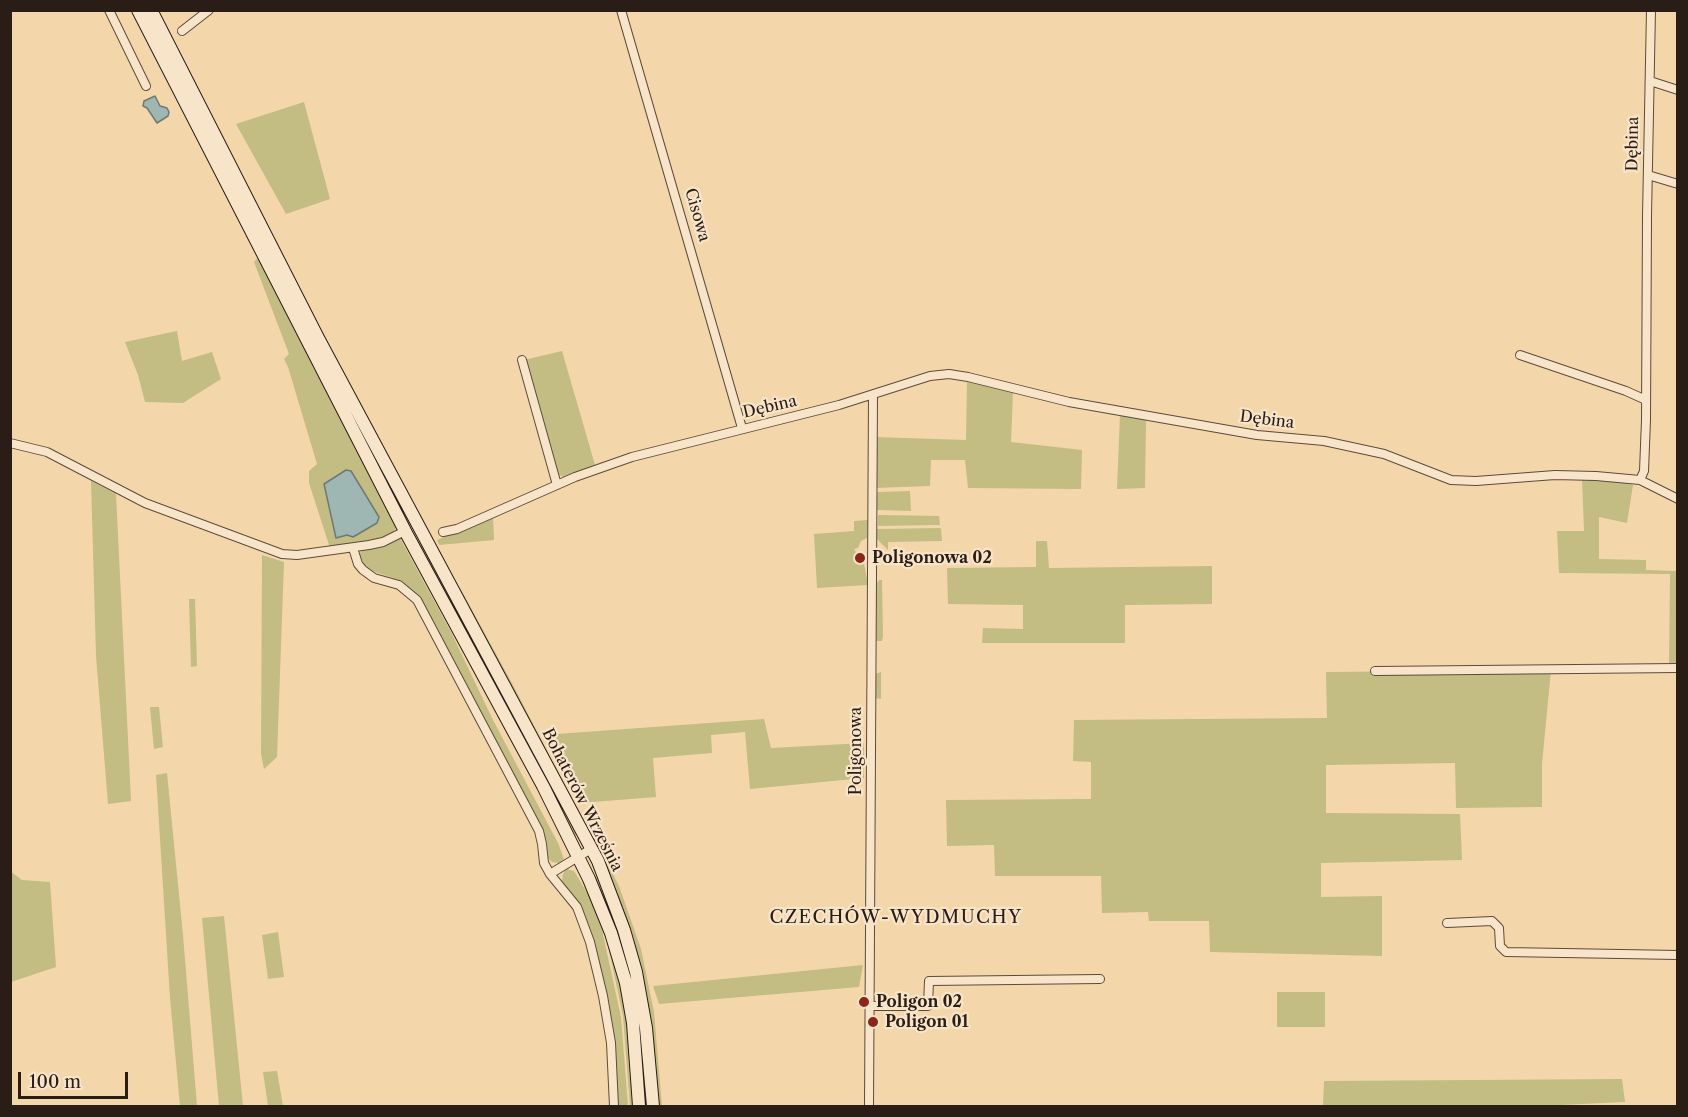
<!DOCTYPE html>
<meta charset="utf-8">
<style>
body{margin:0}
#map{position:relative;width:1688px;height:1117px;overflow:hidden;background:#f4d6ab;font-family:"Libre Caslon Text",serif}
canvas{display:block}
.frame{position:absolute;inset:0;border:12px solid #2a1d16;pointer-events:none}
.scale{position:absolute;left:18px;top:1072px;width:110px;height:27px;box-sizing:border-box;border:3px solid #2a1d16;border-top:0;padding-left:8px;font-size:18px;line-height:21px;white-space:nowrap;color:#2a1d16;-webkit-text-stroke:4px #f8e4c8;paint-order:stroke}
</style>
<div id="map">
<canvas width="1688" height="1117"></canvas>
<div class="frame"></div>
<div class="scale">100 m</div>
</div>
<script>
const c = document.querySelector('canvas').getContext('2d');
c.lineJoin = 'round';
function fill(path, color) { c.fillStyle = color; c.fill(path, 'evenodd'); }
const shape = rows => new Path2D(rows.map(r => 'M' + r).join(''));
function stroke(path, color, width, dash) { c.strokeStyle = color; c.lineWidth = width; c.lineCap = dash ? 'butt' : 'round'; c.setLineDash(dash || []); c.stroke(path); }
function write(font, color, halo, rows, align = 'center') {
  c.font = font + ' "Libre Caslon Text",serif'; c.lineWidth = 4.5; c.setLineDash([]); c.textBaseline = 'middle'; c.strokeStyle = halo; c.fillStyle = color; for (const [text, x, y, turn = 0] of rows) {
    c.save(); c.translate(x, y); c.rotate((+turn || 0) * Math.PI / 180); c.textAlign = isNaN(turn) ? turn : align; if (halo) c.strokeText(text, 0, 0); c.fillText(text, 0, 0); c.restore();
  }
}
const green = shape([
 [304,102,330,199,286,214,236,124],
 [259,256,397,526,392,534,363,544,330,548,309,483,309,471,317,464,288,367,284,359,289,354,254,262],
 [177,331,182,361,212,352,221,379,183,403,145,402,138,375,125,342],
 [562,351,595,465,565,478,558,474,549,447,524,360],
 [967,380,1013,392,1011,442,1082,450,1081,489,968,488,965,460,931,460,930,486,875,488,875,437,966,440],
 [1120,415,1146,420,1145,488,1117,489],
 [1582,478,1623,482,1633,485,1627,523,1599,517,1599,559,1646,560,1646,570,1677,571,1677,666,1669,666,1670,574,1559,573,1557,531,1584,531],
 [91,481,116,494,131,801,108,804,96,656],
 [910,491,911,511,876,510,875,494,878,492],
 [878,515,939,516,940,525,878,526],
 [493,516,494,540,439,545,437,540],
 [868,520,867,538,861,541,858,548,854,549,855,551,859,553,856,555,859,561,862,560,865,568,868,585,817,588,814,534,854,531,854,521],
 [940,528,941,529,942,541,888,542,888,550,877,539,876,529],
 [400,538,451,632,493,720,558,843,564,859,559,863,552,862,548,858,547,845,543,832,413,591,399,580,369,570,360,558,359,554,363,549],
 [1036,541,1047,541,1049,568,1212,566,1212,604,1125,605,1125,643,982,643,983,628,1023,629,1023,605,948,604,947,568,1036,567],
 [424,544,579,834,574,836,419,546],
 [262,555,284,562,277,757,264,769,261,754],
 [879,580,882,580,883,636,882,641,876,641,876,584],
 [460,588,512,683,560,776,554,769,466,604],
 [189,599,195,599,197,666,191,667],
 [1551,670,1542,764,1542,807,1456,808,1455,763,1326,765,1326,813,1460,814,1462,860,1321,863,1321,897,1382,896,1382,956,1210,952,1209,921,1149,921,1148,912,1102,913,1101,876,995,876,994,845,947,846,946,800,1091,799,1091,762,1073,761,1074,720,1327,718,1326,672],
 [881,672,881,699,875,698,875,674],
 [150,707,159,707,163,747,154,749],
 [764,719,771,748,864,743,864,778,750,789,745,732,711,735,712,753,653,758,656,797,580,803,543,735],
 [167,773,183,935,197,1106,180,1106,170,998,156,775],
 [592,832,619,886,641,949,654,1012,662,1106,657,1106,650,1017,638,955,620,901,588,834],
 [590,865,612,915,629,970,644,1041,649,1106,644,1106,619,940],
 [568,867,569,870,574,871,589,896,602,930,621,1017,628,1106,617,1106,609,1005,595,947,581,908,562,881,563,874],
 [10,871,22,880,50,882,56,967,11,982],
 [224,916,243,1106,219,1106,202,918],
 [604,927,626,1004,635,1106,630,1106,623,1016],
 [278,932,284,977,268,979,262,935],
 [863,965,859,987,659,1004,653,986],
 [1277,992,1325,992,1325,1027,1277,1027],
 [277,1071,283,1106,268,1106,263,1072],
 [1622,1079,1625,1102,1560,1105,1559,1106,1323,1106,1324,1081]
]);
const water = shape([
 [155,96,160,106,167,108,169,112,168,116,157,123,147,108,143,106,144,101,155,96],
 [346,470,351,471,379,517,377,523,353,537,347,535,336,538,324,484,346,470]
]);
const minor = shape([
 [109,10,146,86],
 [621,10,742,428],
 [182,31,209,10],
 [1650,81,1678,90],
 [1648,175,1678,184],
 [1520,355,1626,391,1646,400],
 [522,360,557,485],
 [10,443,47,452,145,503,282,554,297,555,369,545,383,542,405,531],
 [1640,480,1644,471,1646,420,1647,216,1651,10],
 [443,532,457,529,575,477,632,457,839,405,930,376,949,374,968,377,1069,402,1257,435,1324,441,1384,454,1451,480,1476,481,1555,475,1596,476,1640,480,1678,499],
 [353,548,358,564,363,570,374,578,399,585,417,600,539,831,542,844,544,863,550,874,577,907,590,942,603,996,611,1043,614,1106],
 [1375,671,1678,668],
 [550,874,591,849],
 [1447,923,1492,921,1499,928,1500,946,1506,952,1678,955],
 [869,1006,928,1006,929,981,1100,979],
 [869,1106,873,395]
]);
const secondary = shape([
 [138,10,405,531,543,786,589,879,611,933,626,983,633,1023,639,1106],
 [151,10,318,338,598,861,624,930,636,972,646,1028,653,1106]
]);
const markers = [
 [860,558,6,"#8f2418"],
 [864,1002,6,"#8f2418"],
 [873,1022,6,"#8f2418"]
];
const streetNames = [
 ["Dębina",1633,144,-89],
 ["Cisowa",697,215,74],
 ["Dębina",770,407,-13],
 ["Dębina",1267,420,7],
 ["Poligonowa",856,751,-90],
 ["Bohaterów Września",582,800,63]
];
const poiNames = [
 ["Poligonowa 02",872,558],
 ["Poligon 02",876,1002],
 ["Poligon 01",885,1022]
];
const neighbourhoodNames = [
 ["CZECHÓW-WYDMUCHY",896,918]
];
fill(green, '#c3bc83');
fill(water, '#9eb7b2');
stroke(water, '#707974', 1.5);
stroke(minor, '#5c4b3b', 10);
stroke(secondary, '#2a1d16', 14);
stroke(minor, '#f8e4c8', 8);
stroke(secondary, '#f8e4c8', 12);
for (const [x, y, r, color] of markers) { const dot = new Path2D(); dot.arc(x, y, r, 0, 2 * Math.PI); c.fillStyle = color; c.fill(dot); stroke(dot, '#f8e4c8', 2); }
write('16px', '#2a1d16', '#f8e4c8', streetNames);
write('bold 16px', '#2a1d16', '#f8e4c8', poiNames, 'left');
c.letterSpacing = '1.5px';
write('18px', '#2a1d16', '#f8e4c8', neighbourhoodNames);
c.letterSpacing = '0px';
</script>
